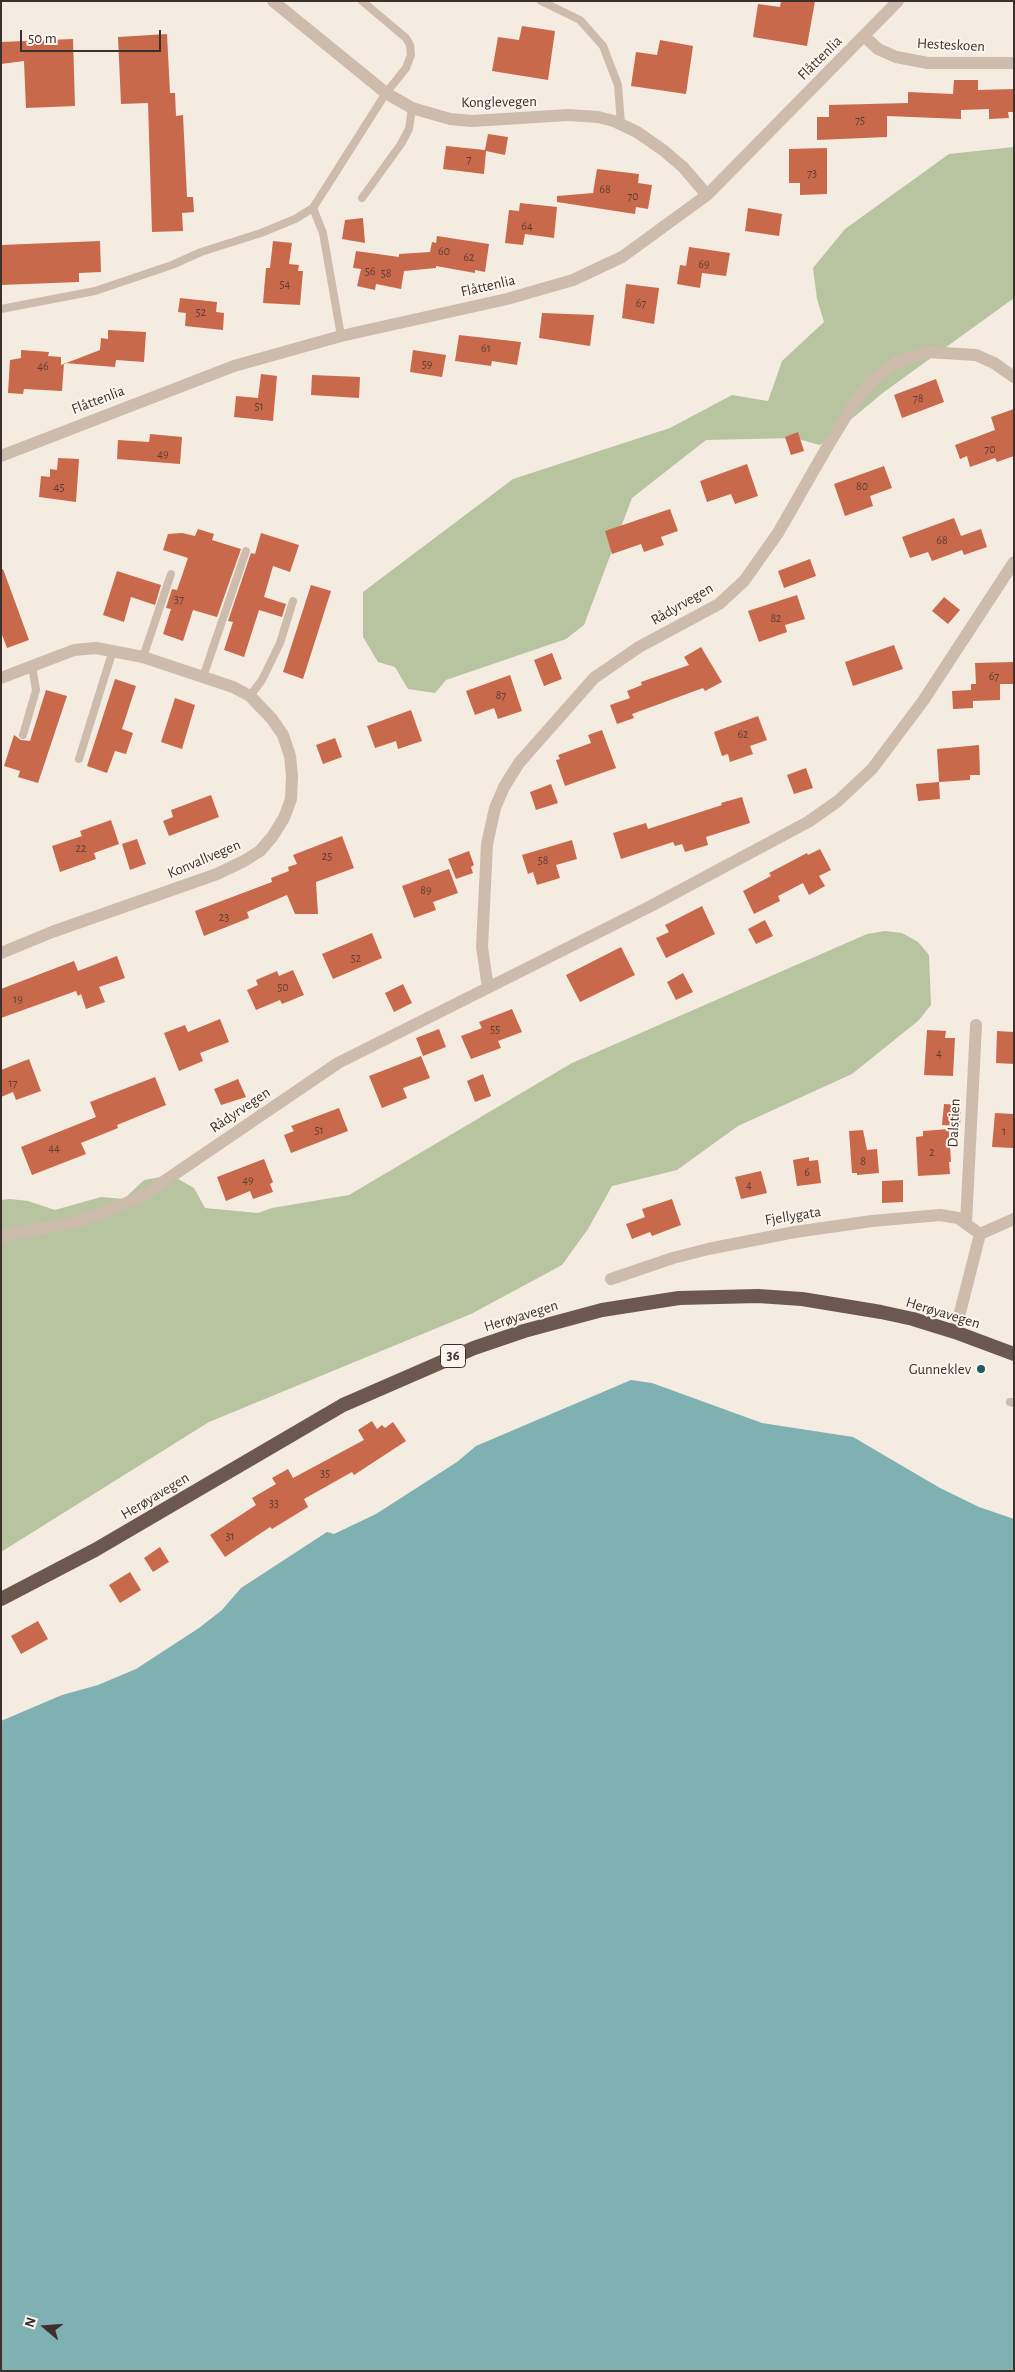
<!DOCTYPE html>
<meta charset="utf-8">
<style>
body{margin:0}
#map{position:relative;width:1015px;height:2372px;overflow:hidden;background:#f4ebe1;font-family:"Alegreya Sans",sans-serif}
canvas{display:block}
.frame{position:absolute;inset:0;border:2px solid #3b302b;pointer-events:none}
.north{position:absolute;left:20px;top:2302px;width:50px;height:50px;-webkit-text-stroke:4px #fbf5ee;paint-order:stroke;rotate:288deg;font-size:14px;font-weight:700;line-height:20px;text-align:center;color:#3b302b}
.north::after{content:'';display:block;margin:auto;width:18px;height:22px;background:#3b302b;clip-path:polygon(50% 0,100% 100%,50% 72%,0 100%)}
.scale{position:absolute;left:20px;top:30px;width:141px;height:22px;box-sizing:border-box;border:2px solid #3b302b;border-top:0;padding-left:6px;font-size:15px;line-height:18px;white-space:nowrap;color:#3b302b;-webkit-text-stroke:4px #fbf5ee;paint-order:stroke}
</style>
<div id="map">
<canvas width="1015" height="2372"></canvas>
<div class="frame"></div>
<div class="north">N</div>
<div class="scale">50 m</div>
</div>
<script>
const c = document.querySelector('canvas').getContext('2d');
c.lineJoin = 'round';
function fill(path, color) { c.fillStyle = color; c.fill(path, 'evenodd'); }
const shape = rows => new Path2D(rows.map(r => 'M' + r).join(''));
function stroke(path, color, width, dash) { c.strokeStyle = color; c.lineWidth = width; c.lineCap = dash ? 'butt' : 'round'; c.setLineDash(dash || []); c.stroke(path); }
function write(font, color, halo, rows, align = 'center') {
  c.font = font + ' "Alegreya Sans",sans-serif'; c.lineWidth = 4; c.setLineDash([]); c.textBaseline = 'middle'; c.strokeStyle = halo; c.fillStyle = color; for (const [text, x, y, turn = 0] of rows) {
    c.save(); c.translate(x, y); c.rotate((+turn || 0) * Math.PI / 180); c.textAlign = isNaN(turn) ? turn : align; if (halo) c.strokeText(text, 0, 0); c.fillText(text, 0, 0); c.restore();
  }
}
const green = shape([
 [1014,147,1014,298,884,392,820,445,794,438,706,440,632,498,584,625,566,639,446,680,435,693,408,689,395,667,378,662,363,637,363,592,513,479,670,428,732,395,768,401,782,361,824,322,817,299,813,268,845,229,949,154],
 [885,931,902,933,918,942,929,955,931,1005,918,1021,852,1074,738,1126,677,1170,612,1186,588,1229,562,1265,471,1314,209,1422,1,1552,1,1200,10,1199,28,1201,55,1210,101,1197,124,1199,144,1180,161,1177,178,1179,194,1188,205,1208,258,1213,272,1208,349,1195,572,1063,867,934]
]);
const water = shape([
 [631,1380,652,1383,762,1423,853,1437,940,1488,979,1507,1014,1519,1014,2371,1,2371,1,1721,62,1695,98,1685,136,1669,199,1628,222,1610,241,1588,327,1532,334,1534,376,1514,457,1462,476,1446]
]);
const building = shape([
 [781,1,815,1,807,46,753,37,758,4,780,7],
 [522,26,555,31,548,80,492,71,498,37,519,40],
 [167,34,170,93,175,93,176,116,183,115,187,197,193,197,194,212,182,213,183,231,152,232,148,103,121,104,118,37],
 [73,39,75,106,26,108,24,61,1,64,1,42],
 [660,40,693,46,686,94,631,86,636,52,657,55],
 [954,80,978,80,978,90,1014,89,1014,112,1008,112,1009,118,989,119,989,109,961,110,961,119,887,116,887,137,817,140,817,117,829,117,829,105,908,103,908,92,953,94],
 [488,134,508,137,505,155,486,151,484,174,443,169,446,146,485,150],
 [827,148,827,194,800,195,800,183,789,183,789,149],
 [597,169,639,174,638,183,652,185,648,209,636,207,635,214,557,202,557,196,593,193],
 [520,203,557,207,554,238,525,234,523,245,505,243,509,210,519,211],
 [748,208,782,214,779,236,745,231],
 [363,218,365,243,342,239,345,220],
 [437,236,489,244,485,272,475,270,475,273,436,266,436,268,404,271,401,289,376,284,375,290,357,286,361,269,353,268,356,251,399,257,399,254,430,252,432,242,436,243],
 [100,241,101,272,79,273,79,282,1,285,1,245],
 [273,241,292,243,289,264,299,265,298,271,303,271,300,305,263,303,266,268,270,268],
 [689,247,730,253,726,276,702,273,700,288,677,284,680,265,686,266],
 [626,284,659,288,654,324,622,318],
 [180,298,217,302,216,312,224,313,223,330,185,326,186,313,178,312],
 [542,313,594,315,590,346,539,338],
 [108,330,146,332,144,362,116,360,115,367,64,363,62,391,24,389,23,394,8,393,10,360,21,358,21,350,49,352,48,356,61,357,61,365,100,350,101,338,108,339],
 [459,335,521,342,517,365,492,361,491,366,455,361],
 [413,350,446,355,442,377,410,372],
 [261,374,277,376,273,421,234,417,236,396,258,398],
 [312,375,360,377,359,398,311,395],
 [936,379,944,402,902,418,894,395],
 [1014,409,1014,456,997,462,995,458,970,467,967,456,960,459,955,445,995,430,991,417],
 [798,432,804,451,791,455,785,437],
 [150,434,182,437,180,464,117,459,118,440,149,442],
 [58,458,79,459,76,502,39,497,41,476,50,477,50,469,57,470],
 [747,464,758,496,735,504,731,494,707,502,700,481],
 [884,466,892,488,870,496,873,506,845,516,834,484],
 [670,509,678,531,661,537,664,545,644,552,641,544,612,554,605,531],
 [954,518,961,536,981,529,987,547,964,555,962,550,932,561,928,552,910,558,902,537],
 [198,529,214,534,212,540,241,549,217,617,193,610,183,641,163,634,171,609,166,608,172,589,177,590,188,558,163,550,168,534,182,533,195,536],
 [261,533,299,545,290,572,273,566,264,597,286,604,282,617,259,610,244,657,224,650,233,622,228,621,251,553,255,554],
 [810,559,816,576,784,588,778,571],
 [3,569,29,640,7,648,1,632,1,570],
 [117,571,161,585,155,605,131,597,124,622,103,615],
 [311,585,331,591,303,679,283,672],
 [797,595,805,619,785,625,787,632,759,642,748,611],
 [944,597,960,610,948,624,932,611],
 [894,645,903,669,853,686,845,662],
 [701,647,722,682,705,691,703,688,632,714,634,718,617,724,610,705,630,698,627,691,642,685,641,682,689,665,684,657],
 [552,653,562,679,544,686,534,660],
 [1014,662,1014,684,1000,684,1000,700,973,701,973,708,953,709,952,691,971,690,971,684,976,684,975,663],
 [510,675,522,711,498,719,494,708,475,715,466,691],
 [115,679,136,686,122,729,133,733,126,754,115,751,107,773,87,766],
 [46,690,67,696,38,783,18,777,20,771,4,766,14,735,21,740,30,741],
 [175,698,195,705,182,749,161,742],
 [411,710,422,741,398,749,396,741,375,748,367,726],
 [758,716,767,740,750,746,753,754,730,762,728,754,722,756,714,732],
 [602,730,616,768,565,786,556,760,560,759,558,755,591,743,588,735],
 [335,738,342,757,323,764,316,745],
 [979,745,980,775,970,775,970,780,939,782,937,749],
 [806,768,813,788,794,794,787,775],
 [939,782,940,799,918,801,916,784],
 [551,784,558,803,536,810,530,792],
 [211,795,219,817,169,836,163,821,173,817,171,810],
 [742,797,750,823,706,837,708,845,685,852,682,844,675,846,673,842,621,859,613,833,646,823,648,829,722,805,721,803],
 [111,820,119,844,94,853,96,859,60,872,52,846,82,836,80,831],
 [342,836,354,868,316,882,318,914,295,914,287,895,247,912,249,918,204,936,195,911,272,882,271,878,289,871,288,867,297,864,293,855],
 [137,839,146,864,130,870,122,844],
 [572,840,577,859,556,865,560,878,537,885,533,872,528,874,522,855],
 [820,849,831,870,819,876,825,886,809,895,803,883,778,896,780,901,754,914,743,891,771,876,769,873,807,853,808,855],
 [469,851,474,865,471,867,473,873,456,879,448,859],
 [449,869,458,893,433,902,436,910,414,918,402,886],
 [702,906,715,934,666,958,656,938,669,932,665,925],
 [765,920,773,936,756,944,748,929],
 [372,933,382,958,333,979,322,954],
 [621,947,635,975,580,1002,566,975],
 [117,956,125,978,99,987,105,1002,86,1009,81,994,78,996,76,991,1,1018,1,989,74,961,78,971],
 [293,970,304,995,282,1004,280,1000,256,1010,247,990,258,985,256,980,277,971,279,976],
 [683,973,693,992,676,1000,667,982],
 [403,984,412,1003,394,1012,385,993],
 [512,1009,522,1032,498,1041,501,1048,471,1059,461,1036,482,1028,479,1022],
 [220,1019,229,1042,200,1053,203,1061,179,1071,164,1033,185,1025,188,1032],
 [439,1029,446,1047,423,1056,416,1038],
 [927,1030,946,1031,945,1038,955,1038,953,1076,924,1075],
 [997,1031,1014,1032,1014,1064,996,1063],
 [421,1056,430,1078,403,1088,407,1098,382,1108,369,1076],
 [29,1059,41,1091,16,1100,13,1092,1,1097,1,1070],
 [483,1074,491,1096,475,1102,467,1081],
 [155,1077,166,1105,117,1125,118,1128,81,1143,86,1154,32,1175,21,1147,96,1117,90,1102],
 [238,1079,246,1097,221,1105,214,1089],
 [944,1104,961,1105,960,1126,942,1125],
 [339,1108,348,1131,291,1153,284,1135,294,1131,291,1126],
 [995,1113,1013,1114,1014,1148,992,1147],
 [949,1129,951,1162,949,1162,950,1174,918,1176,916,1137,923,1136,923,1131],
 [863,1130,867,1150,877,1149,879,1173,857,1175,857,1173,852,1173,849,1131],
 [809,1157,809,1161,818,1160,821,1183,797,1186,793,1160],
 [264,1159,273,1182,270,1184,273,1192,253,1199,250,1191,226,1201,217,1177],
 [761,1171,767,1193,741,1199,735,1177],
 [903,1180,903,1202,882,1203,882,1181],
 [672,1199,681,1225,652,1236,650,1232,632,1239,626,1224,645,1217,642,1209],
 [372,1421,377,1429,382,1425,385,1428,393,1422,406,1441,354,1475,352,1472,304,1499,308,1507,272,1529,270,1527,225,1557,210,1535,256,1505,252,1498,276,1484,272,1478,288,1469,293,1478,364,1440,358,1430],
 [160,1547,169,1562,153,1572,144,1558],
 [130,1572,141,1590,120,1603,109,1585],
 [38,1621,48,1639,21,1654,11,1636]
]);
const service = shape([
 [541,1,580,20,603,46,618,85,621,124],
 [362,198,401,144,409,129,412,108],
 [313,208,323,233,341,336],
 [1,309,95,291,172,265,201,252,261,233,295,219,313,208,386,93,406,68,411,55,410,45,406,38,362,1],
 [143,657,171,574],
 [203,677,246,551],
 [250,696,262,680,280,643,293,601],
 [23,735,36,690,32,666],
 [79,759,113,650],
 [1010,1402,1014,1403]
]);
const minor = shape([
 [273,1,386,93,412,108,450,119,472,121,568,115,598,117,614,121,637,132,663,150,683,167,707,195],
 [864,36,878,49,896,57,928,63,1014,63],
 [1,456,234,366,341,336,507,299,573,280,622,257,707,195,898,1],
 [1,678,74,650,96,648,143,657,233,687,250,696,272,719,283,735,290,756,292,776,291,799,284,818,272,837,260,851,244,861,217,874,52,932,1,953],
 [488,988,482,947,487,844,495,808,504,787,519,763,594,678,639,647,719,604,744,581,778,533,826,449,854,403,871,381,897,362,927,352,976,355,994,363,1014,377],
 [966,1223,976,1025],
 [1,1236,67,1224,97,1215,141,1197,338,1063,649,907,808,822,838,801,872,769,923,701,1014,562],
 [611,1279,673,1258,708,1249,795,1232,872,1221,940,1215,958,1218,980,1234],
 [955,1332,980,1234,1014,1219]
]);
const trunk = shape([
 [1,1599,95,1550,343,1405,474,1348,524,1331,602,1310,679,1298,758,1296,802,1299,881,1312,913,1319,955,1332,1014,1354]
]);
const markers = [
 [981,1369,5,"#1f5a5e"]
];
const numberNames = [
 ["75",860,120],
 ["7",469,159],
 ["73",812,173],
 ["68",605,189],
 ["70",633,196],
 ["64",527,226],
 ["60",444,251],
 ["62",469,257],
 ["69",704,264],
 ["56",370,271],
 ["58",386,273],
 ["54",285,284],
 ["67",641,303],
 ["52",201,312],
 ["61",486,348],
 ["59",427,364],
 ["46",43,366],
 ["78",918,398],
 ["51",259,406],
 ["70",990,449],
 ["49",163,454],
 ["80",862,486],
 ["45",59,487],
 ["68",942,540],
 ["37",179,599],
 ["82",776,618],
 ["67",994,676],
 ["87",501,695],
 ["62",743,734],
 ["22",81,848],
 ["25",327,856],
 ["58",543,860],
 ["89",426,890],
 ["23",224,917],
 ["52",356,958],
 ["50",283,987],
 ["19",18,999],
 ["55",495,1029],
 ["4",939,1053],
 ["17",13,1083],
 ["51",319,1130],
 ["1",1004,1131],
 ["44",54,1148],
 ["2",932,1152],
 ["8",863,1161],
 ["6",807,1172],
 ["49",248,1180],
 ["4",749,1185],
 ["35",325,1473],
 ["33",274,1503],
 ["31",230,1536]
];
const shields = [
 [453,1356,25]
];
const shieldNames = [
 ["36",453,1356]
];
const streetNames = [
 ["Hesteskoen",951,45,3],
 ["Flåttenlia",820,58,-45],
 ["Konglevegen",499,102,-1],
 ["Flåttenlia",488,286,-13],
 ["Flåttenlia",98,400,-21],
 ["Rådyrvegen",682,604,-30],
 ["Konvallvegen",204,859,-23],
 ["Rådyrvegen",240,1110,-34],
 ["Dalstien",954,1123,-87],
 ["Fjellygata",793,1216,-9],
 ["Herøyavegen",943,1313,17],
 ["Herøyavegen",521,1316,-17],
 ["Herøyavegen",155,1496,-31]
];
const poiNames = [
 ["Gunneklev",971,1369]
];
fill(green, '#b8c4a0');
fill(water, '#7fb0b2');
fill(building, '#c8694b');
stroke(service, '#cdbbac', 8);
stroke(minor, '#cdbbac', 12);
stroke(trunk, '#6c584f', 14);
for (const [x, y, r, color] of markers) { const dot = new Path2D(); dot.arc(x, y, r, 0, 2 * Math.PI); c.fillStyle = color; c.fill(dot); stroke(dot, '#fbf5ee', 2); }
write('12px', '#5e3e33', null, numberNames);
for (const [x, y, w] of shields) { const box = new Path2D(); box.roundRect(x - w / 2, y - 11.5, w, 23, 4); c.fillStyle = '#fbf5ee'; c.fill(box); stroke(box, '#3b302b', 1); }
write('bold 14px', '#3b302b', null, shieldNames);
write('15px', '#3b302b', '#fbf5ee', streetNames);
write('15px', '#3b302b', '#fbf5ee', poiNames, 'right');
</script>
